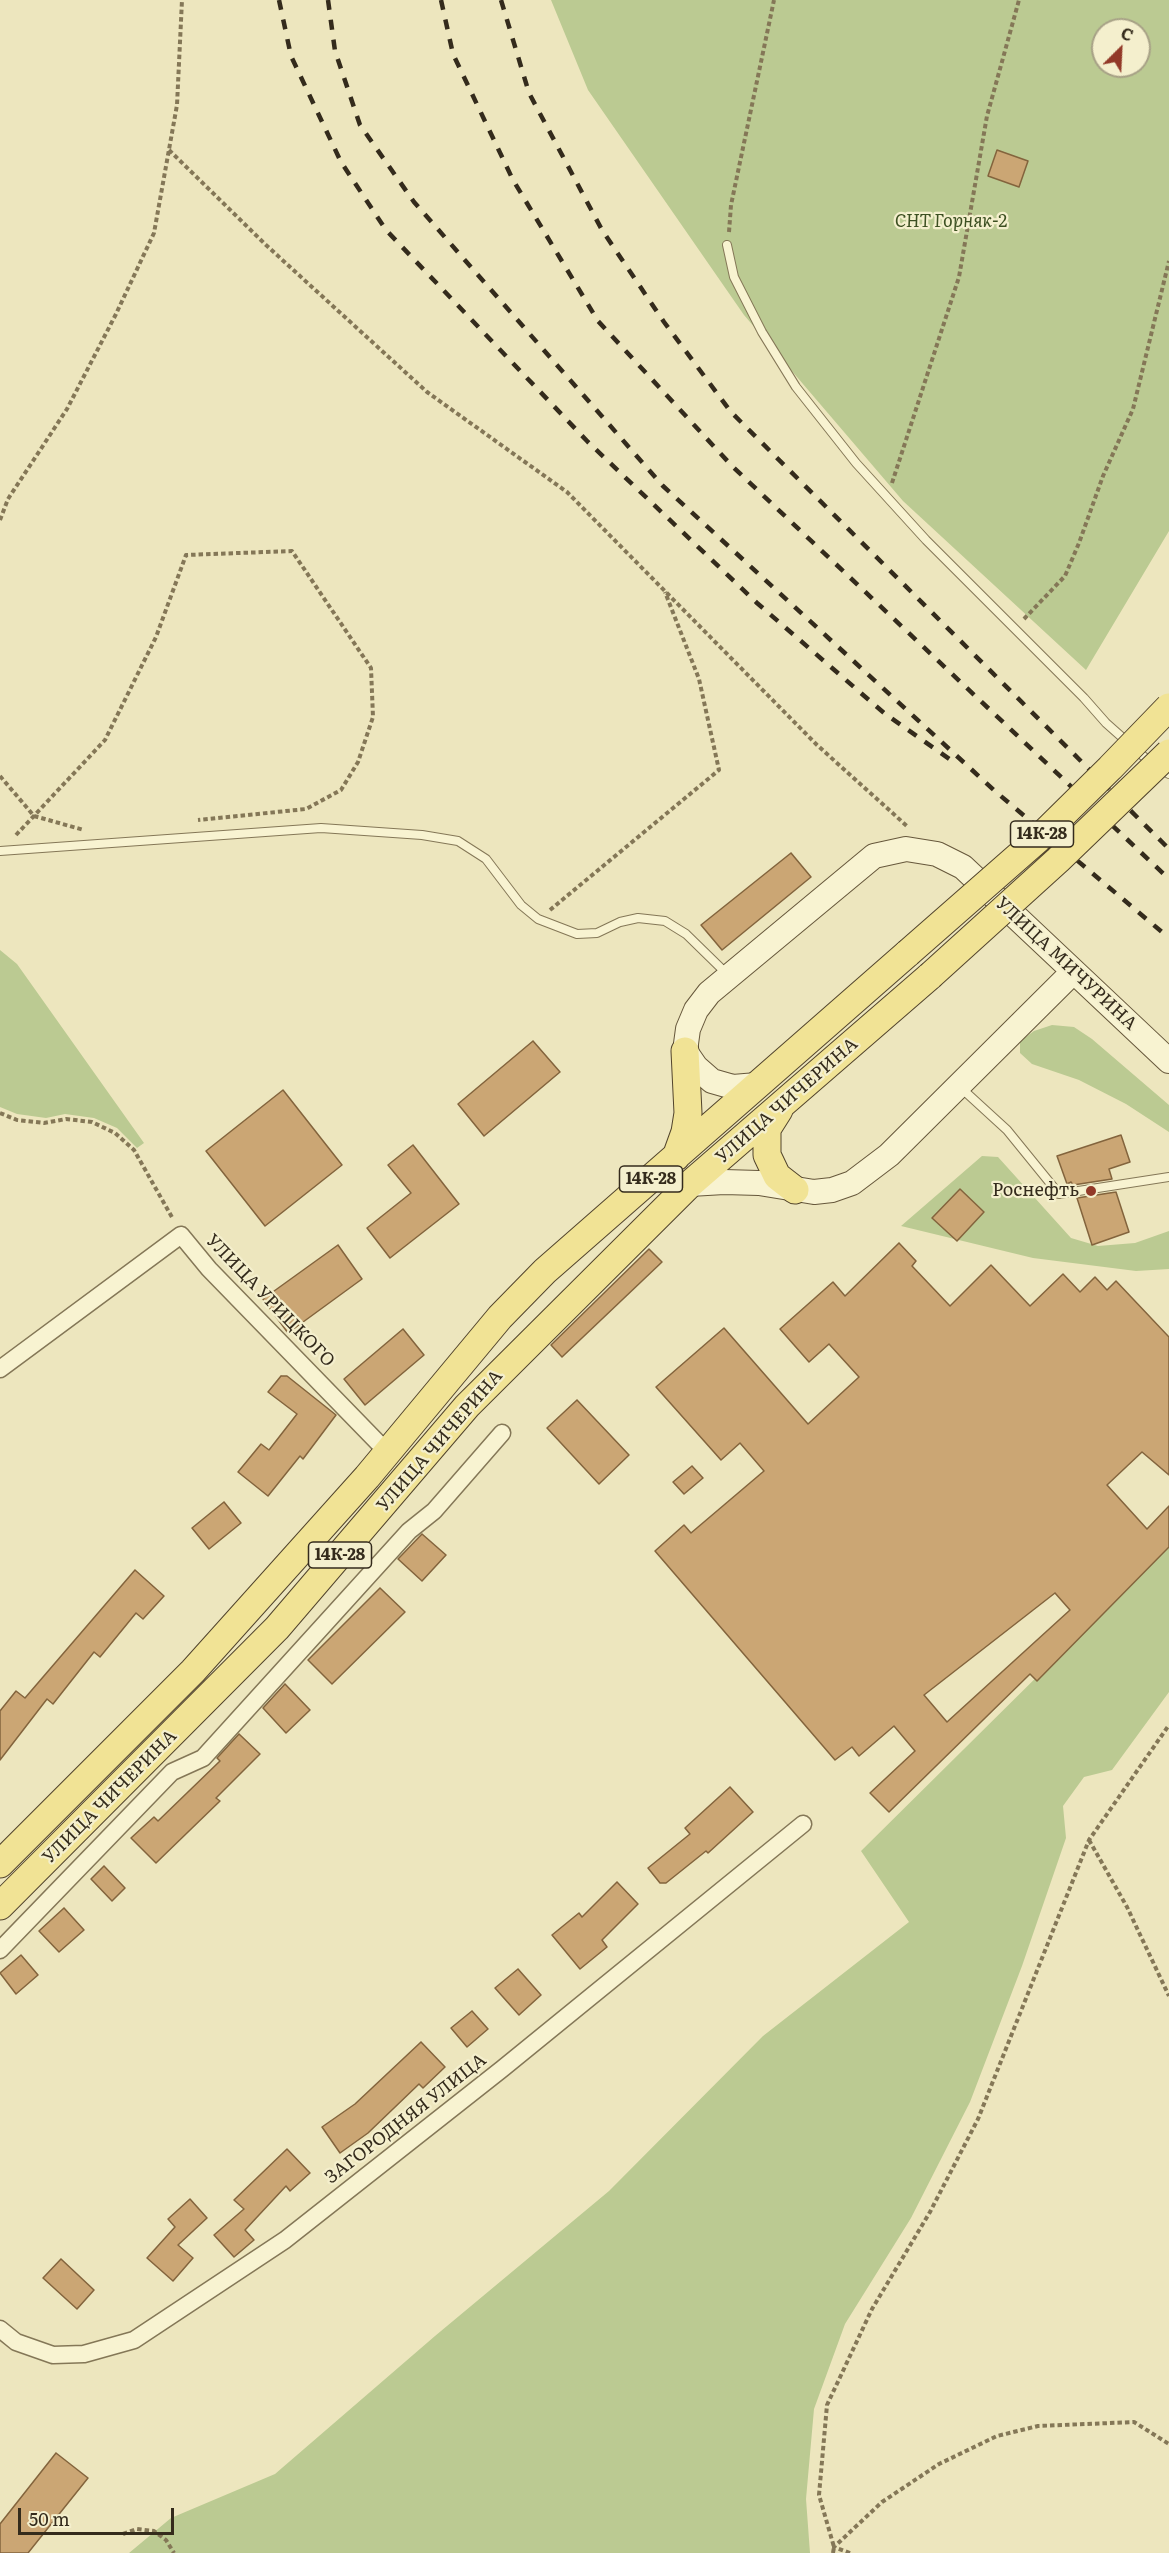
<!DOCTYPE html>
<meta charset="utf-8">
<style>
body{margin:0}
#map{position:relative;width:1169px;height:2553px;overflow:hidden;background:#ede6be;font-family:Literata,serif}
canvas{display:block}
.north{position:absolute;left:1091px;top:18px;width:60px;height:60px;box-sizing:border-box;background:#f4efcd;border:2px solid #a7a186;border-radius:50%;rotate:24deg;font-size:16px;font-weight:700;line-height:24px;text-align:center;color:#342b1c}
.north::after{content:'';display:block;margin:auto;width:21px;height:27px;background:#923928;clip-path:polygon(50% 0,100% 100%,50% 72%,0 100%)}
.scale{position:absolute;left:18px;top:2508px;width:156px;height:27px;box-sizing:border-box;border:3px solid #342b1c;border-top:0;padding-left:8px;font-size:18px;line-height:21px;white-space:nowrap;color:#342b1c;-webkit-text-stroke:4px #f4efcd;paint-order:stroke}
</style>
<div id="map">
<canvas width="1169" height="2553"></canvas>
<div class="north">С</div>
<div class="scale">50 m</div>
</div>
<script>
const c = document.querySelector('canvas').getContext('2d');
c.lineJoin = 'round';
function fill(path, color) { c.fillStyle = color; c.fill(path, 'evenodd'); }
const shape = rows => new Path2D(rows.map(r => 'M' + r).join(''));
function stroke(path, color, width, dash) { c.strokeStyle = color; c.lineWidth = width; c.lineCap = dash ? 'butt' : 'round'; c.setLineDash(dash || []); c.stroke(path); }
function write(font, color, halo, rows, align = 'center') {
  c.font = font + ' Literata,serif'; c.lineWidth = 4.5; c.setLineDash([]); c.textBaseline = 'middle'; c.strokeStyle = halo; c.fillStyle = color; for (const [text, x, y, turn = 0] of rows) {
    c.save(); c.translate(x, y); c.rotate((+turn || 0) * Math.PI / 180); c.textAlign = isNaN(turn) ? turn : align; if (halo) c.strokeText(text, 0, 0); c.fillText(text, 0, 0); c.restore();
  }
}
const green = shape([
 [551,0,1169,0,1169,531,1086,670,903,501,744,315,588,90],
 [1103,30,1139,30,1139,66,1103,66],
 [0,950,17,964,144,1143,137,1148,117,1128,94,1118,65,1114,46,1118,17,1114,0,1107],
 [1052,1025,1074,1027,1092,1039,1169,1105,1169,1132,1126,1104,1079,1080,1032,1064,1020,1053,1020,1041,1034,1031],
 [982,1156,998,1157,1071,1238,1098,1246,1135,1243,1169,1231,1169,1269,1136,1271,1033,1258,901,1226],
 [1169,1546,1169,1692,1112,1770,1084,1777,1063,1806,1066,1838,1022,1966,970,2102,911,2218,845,2324,814,2409,806,2499,810,2553,129,2553,171,2518,275,2474,435,2336,609,2191,763,2036,909,1922,861,1851]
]);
const building = shape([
 [997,150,1028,161,1019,187,988,176,997,150],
 [791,853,811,877,722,950,701,925,791,853],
 [533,1041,560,1072,484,1136,458,1104,533,1041],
 [283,1090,342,1165,265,1226,206,1151,283,1090],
 [1121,1135,1130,1162,1109,1169,1112,1179,1073,1185,1071,1182,1067,1184,1057,1156,1121,1135],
 [413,1145,459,1204,390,1258,367,1228,411,1193,388,1165,413,1145],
 [960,1189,984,1212,957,1241,932,1218,960,1189],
 [1116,1192,1129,1232,1092,1245,1077,1198,1116,1192],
 [899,1243,916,1261,912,1266,950,1306,991,1265,1030,1306,1063,1274,1080,1292,1095,1277,1107,1290,1116,1281,1169,1337,1169,1475,1142,1452,1107,1485,1147,1529,1169,1506,1169,1547,1037,1681,1030,1674,889,1812,870,1793,915,1751,894,1726,859,1756,852,1747,835,1760,655,1551,684,1525,691,1533,764,1471,740,1443,721,1460,656,1387,724,1328,808,1424,859,1377,829,1344,809,1362,780,1329,833,1282,845,1296,899,1243],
 [1055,1593,1070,1610,947,1722,924,1695,1055,1593],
 [338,1245,362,1279,288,1333,263,1299,338,1245],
 [649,1249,662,1262,562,1357,551,1345,649,1249],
 [403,1329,424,1355,365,1405,344,1379,403,1329],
 [281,1376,287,1376,336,1415,303,1459,300,1456,268,1496,238,1472,261,1444,269,1450,297,1414,268,1392,281,1376],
 [577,1400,629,1455,599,1484,547,1428,577,1400],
 [692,1466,703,1478,684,1494,673,1482,692,1466],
 [224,1502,241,1523,209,1549,192,1528,224,1502],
 [422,1534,446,1555,422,1581,398,1559,422,1534],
 [135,1570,164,1596,143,1619,136,1613,100,1657,94,1652,53,1704,47,1699,0,1760,0,1711,16,1691,25,1698,135,1570],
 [380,1588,405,1612,332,1684,308,1660,380,1588],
 [285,1684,310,1710,286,1733,263,1708,285,1684],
 [239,1734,260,1754,216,1798,220,1801,156,1863,131,1838,154,1817,158,1821,220,1761,217,1758,239,1734],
 [730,1787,753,1812,708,1853,706,1851,666,1883,660,1883,648,1868,690,1834,685,1828,730,1787],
 [104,1866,125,1888,112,1901,91,1879,104,1866],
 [617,1882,638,1904,602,1940,607,1947,580,1969,552,1935,579,1913,582,1917,617,1882],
 [64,1908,84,1930,59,1952,39,1931,64,1908],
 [21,1955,38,1975,16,1994,0,1973,21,1955],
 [518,1969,541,1995,519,2015,495,1988,518,1969],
 [472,2011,488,2029,467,2047,451,2028,472,2011],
 [421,2042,445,2067,423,2088,419,2084,368,2133,340,2153,322,2127,355,2104,421,2042],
 [287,2149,310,2173,290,2191,286,2186,245,2230,254,2240,234,2257,214,2235,244,2209,234,2200,287,2149],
 [190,2199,207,2218,178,2245,193,2258,173,2281,147,2258,175,2227,168,2219,190,2199],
 [61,2259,94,2290,77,2309,43,2278,61,2259],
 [56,2453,88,2478,28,2553,0,2553,0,2524,56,2453]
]);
const path = shape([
 [169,150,266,245,427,392,567,492,817,745,908,827],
 [729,232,731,205,774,0],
 [892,483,959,277,987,116,1019,0],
 [0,520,8,499,67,409,116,314,154,233,177,105,182,0],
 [1024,619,1065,576,1079,543,1103,476,1133,409,1169,261],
 [0,776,34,816,84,830],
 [16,835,105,740,156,637,186,555,292,551,371,668,373,717,358,762,341,790,306,809,198,820],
 [550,910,719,770,699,679,665,592],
 [0,1113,17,1120,44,1123,66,1119,92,1122,115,1133,134,1150,173,1219],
 [1089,1840,1127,1907,1169,1996],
 [123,2534,137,2529,154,2531,166,2540,174,2553],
 [833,2553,834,2547,819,2495,827,2405,872,2309,930,2212,978,2119,1089,1840,1169,1725],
 [850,2553,834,2547,882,2502,939,2464,997,2436,1038,2426,1134,2422,1169,2444]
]);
const lane = shape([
 [727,245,734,277,762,332,796,387,856,463,926,540,1084,698,1106,723,1151,763,1169,774],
 [0,851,321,828,422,835,458,841,486,859,521,905,538,919,577,934,597,933,620,922,638,918,665,921,686,934,728,975],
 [960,1087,1007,1130,1059,1194,1169,1177]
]);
const street = shape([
 [0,1369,181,1235,209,1269,388,1453],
 [0,1950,172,1772,203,1758,409,1531,434,1511,502,1433],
 [0,2329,16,2342,53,2355,84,2354,134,2340,285,2240,502,2069,803,1824]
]);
const secondary = shape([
 [757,1085,733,1087,712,1081,696,1067,685,1051,688,1029,696,1010,709,993,874,856,906,849,937,854,963,867,1169,1061],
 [690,1184,724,1182,759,1183,814,1192,832,1190,852,1183,889,1155,1073,972]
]);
const primary = shape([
 [779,1110,767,1129,767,1155,777,1176,795,1190],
 [676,1157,685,1132,688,1113,685,1051],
 [0,1864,193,1671,367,1477,500,1317,545,1271,908,953],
 [0,1906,277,1628,467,1406,690,1184,930,976]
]);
const rail = shape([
 [279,0,291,56,341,162,386,230,588,442,757,603,884,713,955,763],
 [328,0,335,51,360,125,414,202,663,486,996,792,1169,938],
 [441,0,453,54,513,180,598,321,732,466,1169,879],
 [501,0,529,93,602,230,664,322,731,412,1169,849]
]);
const primaryBridge = shape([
 [908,953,1038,839,1110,768,1169,707],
 [930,976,1058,860,1169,753]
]);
const markers = [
 [1091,1191,6,"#923928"]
];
const shields = [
 [1042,834,63],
 [651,1179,63],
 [340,1555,63]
];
const shieldNames = [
 ["14К-28",1042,834],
 ["14К-28",651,1179],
 ["14К-28",340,1555]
];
const parkNames = [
 ["СНТ Горняк-2",951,222]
];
const streetNames = [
 ["УЛИЦА МИЧУРИНА",1066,964,43],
 ["УЛИЦА ЧИЧЕРИНА",787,1101,-41],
 ["УЛИЦА УРИЦКОГО",270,1301,46],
 ["УЛИЦА ЧИЧЕРИНА",440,1441,-49],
 ["УЛИЦА ЧИЧЕРИНА",110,1797,-45],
 ["ЗАГОРОДНЯЯ УЛИЦА",406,2119,-38]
];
const poiNames = [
 ["Роснефть",1079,1191]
];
fill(green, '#bbca92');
fill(building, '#cba674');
stroke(building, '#83643d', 1.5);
stroke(lane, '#847757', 10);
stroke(street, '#847757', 19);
stroke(secondary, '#66573b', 26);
stroke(primary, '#52442c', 29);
stroke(path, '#847757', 4, [4.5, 3]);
stroke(lane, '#f8f3d1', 8);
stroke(street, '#f8f3d1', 16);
stroke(secondary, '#f8f3d1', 24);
stroke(primary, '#f1e395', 27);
stroke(rail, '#342b1c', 4.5, [10, 10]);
stroke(primaryBridge, '#52442c', 29, []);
stroke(primaryBridge, '#f1e395', 27);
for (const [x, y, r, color] of markers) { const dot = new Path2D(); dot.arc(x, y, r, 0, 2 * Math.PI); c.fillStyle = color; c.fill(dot); stroke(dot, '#f4efcd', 2); }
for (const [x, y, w] of shields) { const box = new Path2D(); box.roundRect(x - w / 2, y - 13, w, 26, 4.5); c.fillStyle = '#f4efcd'; c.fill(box); stroke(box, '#342b1c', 1.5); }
write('bold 16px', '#342b1c', null, shieldNames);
write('italic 18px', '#3d5022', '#f4efcd', parkNames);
write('18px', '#342b1c', '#f4efcd', streetNames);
write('18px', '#342b1c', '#f4efcd', poiNames, 'right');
</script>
